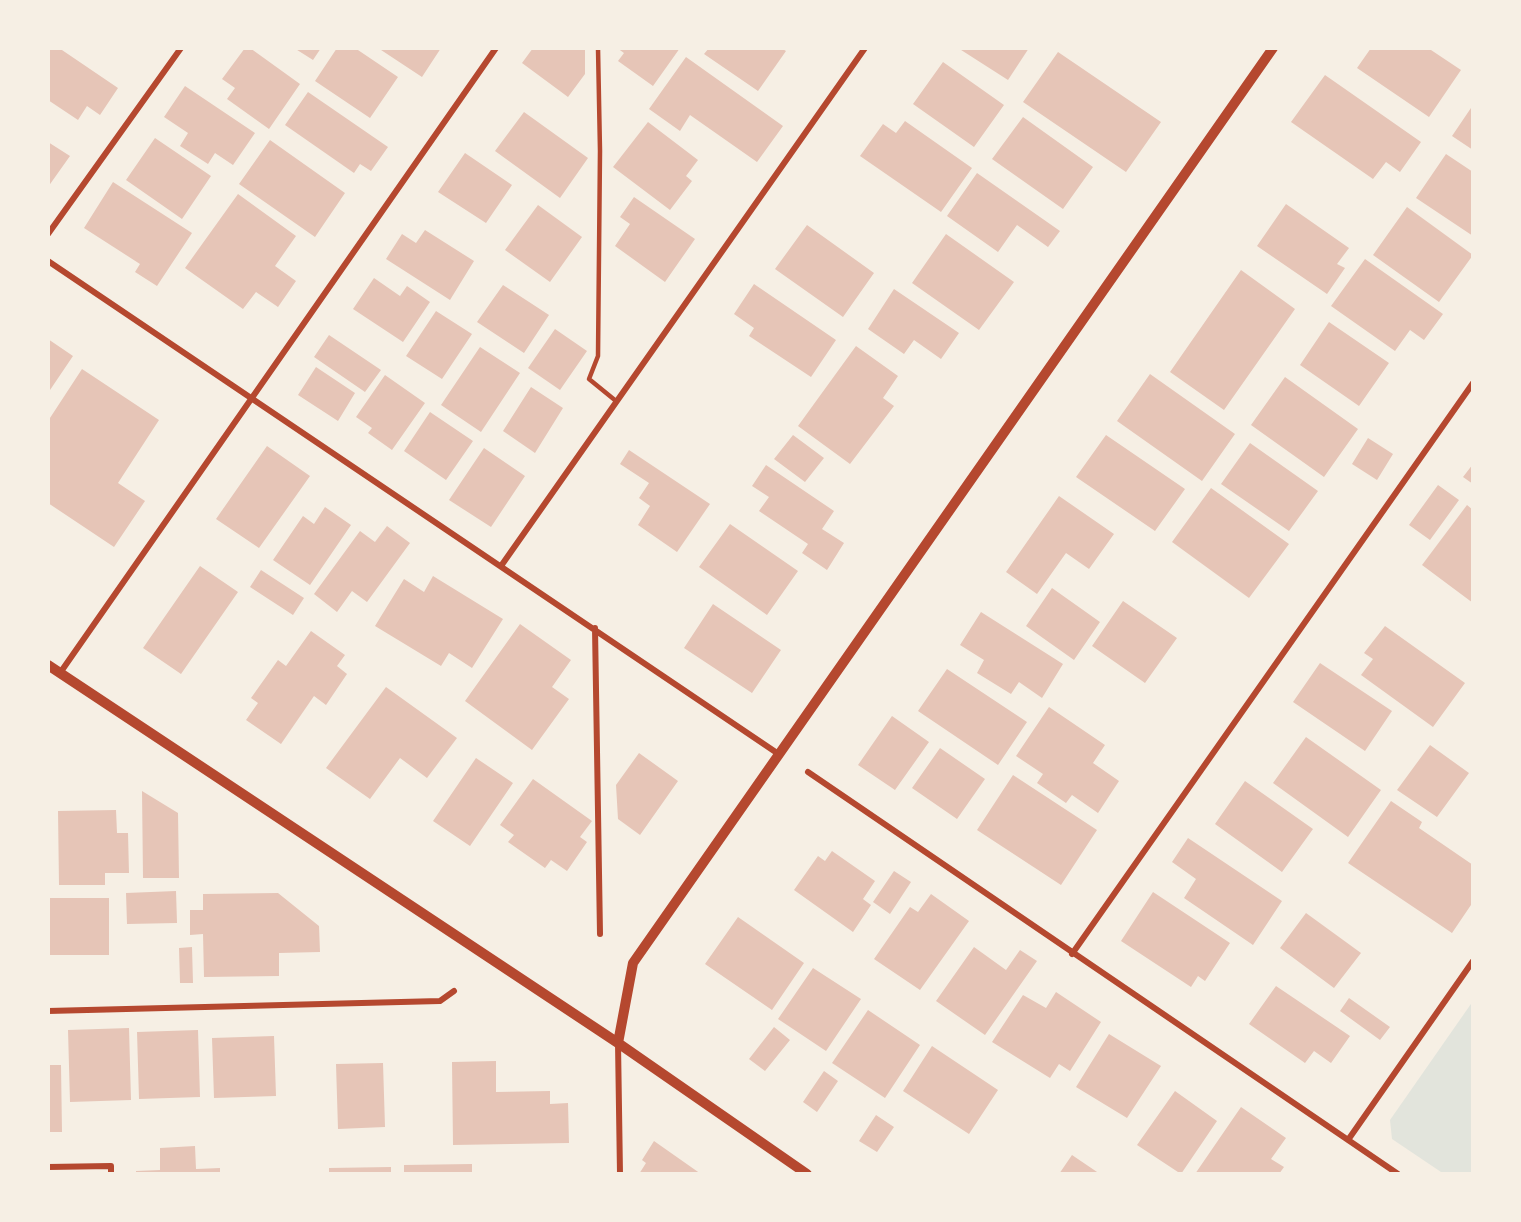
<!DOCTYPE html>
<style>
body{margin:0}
#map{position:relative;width:1521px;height:1222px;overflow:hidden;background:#f6efe4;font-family:"PT Serif",serif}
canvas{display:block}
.frame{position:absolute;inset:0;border:50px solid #f6efe4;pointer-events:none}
</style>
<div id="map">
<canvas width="1521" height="1222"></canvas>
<div class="frame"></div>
</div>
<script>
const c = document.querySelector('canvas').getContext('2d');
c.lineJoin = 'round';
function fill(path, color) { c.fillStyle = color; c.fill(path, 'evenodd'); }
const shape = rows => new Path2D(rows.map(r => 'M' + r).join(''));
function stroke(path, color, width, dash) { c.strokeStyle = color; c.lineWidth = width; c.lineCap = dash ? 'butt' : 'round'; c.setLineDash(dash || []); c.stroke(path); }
const green = shape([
 [1473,1001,1473,1174,1444,1174,1392,1139,1390,1120]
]);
const building = shape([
 [48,48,59,48,118,88,100,115,87,106,78,120,48,100],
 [245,48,250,48,300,84,269,129,227,99,235,88,222,79],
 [294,48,321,48,313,60],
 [337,48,355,48,398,77,370,118,315,81],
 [378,48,441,48,422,77],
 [533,48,585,48,585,74,568,97,522,63],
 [617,48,680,48,653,86,618,61,624,53],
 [709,48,781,48,786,51,758,91,704,54],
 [958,48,1029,48,1008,80],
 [1371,48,1428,48,1461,70,1429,117,1357,68],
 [1058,52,1161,122,1126,172,1023,102],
 [686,57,783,126,757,162,690,115,680,131,649,109],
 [943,62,1004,105,974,147,913,104],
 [1325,75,1421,142,1400,172,1386,162,1373,179,1291,122],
 [185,86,255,133,233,165,215,153,208,164,180,146,188,133,164,117],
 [308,92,388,147,371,171,360,164,354,173,285,125],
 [1473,105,1473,150,1452,136],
 [524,112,588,158,560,198,495,151],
 [1023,117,1093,167,1063,209,992,159],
 [905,121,972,168,941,212,860,156,883,124,896,133],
 [648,122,698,160,686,176,692,181,670,210,613,167],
 [155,138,211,176,182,219,126,180],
 [270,140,345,193,315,237,239,184],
 [48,142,70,156,48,187],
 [465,153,512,185,486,223,438,192],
 [1446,154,1473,172,1473,236,1416,198],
 [977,173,1060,231,1048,247,1017,225,998,252,947,216],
 [113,182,192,233,157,286,135,272,140,264,84,228],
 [238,194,296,236,275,266,296,281,278,307,256,292,243,309,185,268],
 [634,197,695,239,665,282,615,246,630,224,620,217],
 [1286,204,1349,248,1337,264,1345,268,1327,294,1257,246],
 [538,205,582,237,550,282,505,250],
 [1407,207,1473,255,1439,302,1373,255],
 [807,225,874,273,843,317,775,269],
 [425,230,474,261,450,300,386,259,402,234,416,243],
 [946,234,1014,282,979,330,912,283],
 [1365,259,1443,314,1424,340,1410,330,1395,351,1331,306],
 [1241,270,1295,309,1224,410,1170,372],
 [374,278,400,296,407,286,430,302,403,342,353,309],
 [754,284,836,340,811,377,749,336,754,328,734,314],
 [503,285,549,315,524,353,477,322],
 [894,289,959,333,941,359,914,340,904,354,868,329],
 [436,311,472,334,442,379,406,356],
 [1329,322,1389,363,1359,406,1300,365],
 [555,329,587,351,560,390,528,368],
 [329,335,381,370,365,392,314,357],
 [48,339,73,356,48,393],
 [856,346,898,376,883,398,894,406,850,464,798,426],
 [480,347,520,373,481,432,441,405],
 [316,367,355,393,338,421,298,395],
 [82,369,159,420,118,483,145,501,114,547,48,503,48,421],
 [1150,374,1235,434,1202,481,1117,421],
 [385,375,425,403,392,450,368,433,372,428,356,417],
 [1285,377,1358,429,1324,477,1251,425],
 [531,387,563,408,535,453,503,431],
 [430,412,473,441,446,480,404,451],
 [793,435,824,458,805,482,774,459],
 [1106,435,1185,489,1155,531,1076,477],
 [1368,438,1393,454,1377,480,1352,464],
 [1250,443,1318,491,1289,531,1221,484],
 [267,446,310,476,259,548,216,519],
 [484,448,525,476,491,527,449,500],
 [629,450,710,504,677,552,638,525,650,506,639,498,649,483,620,464],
 [1473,464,1473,484,1463,477],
 [766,465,834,511,822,529,844,543,827,570,802,553,808,544,759,511,769,497,752,486],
 [1438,485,1459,500,1430,540,1409,525],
 [1211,488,1289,544,1249,598,1172,542],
 [1059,496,1114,534,1089,569,1066,553,1037,594,1006,572],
 [1467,505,1473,510,1473,603,1422,565],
 [325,507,351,525,310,585,273,560,303,516,314,524],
 [730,524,798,571,767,615,699,567],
 [387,526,410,543,367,602,352,591,337,612,314,594,360,531,375,542],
 [200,566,238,592,181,674,143,648],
 [261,570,304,598,293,615,250,587],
 [433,576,503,619,472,668,449,653,441,666,375,626,404,579,424,592],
 [1052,588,1100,622,1074,660,1026,626],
 [1123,601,1177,638,1145,683,1092,646],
 [713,604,781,650,752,693,684,648],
 [981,612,1063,664,1042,698,1019,682,1011,694,977,673,984,660,960,645],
 [520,624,571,660,552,687,569,699,532,750,465,701],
 [1385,626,1465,683,1433,727,1361,675,1373,659,1364,653],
 [311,631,345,655,337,666,347,674,326,705,314,696,281,744,246,720,258,703,251,698,278,660,286,666],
 [1320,663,1392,711,1365,751,1293,702],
 [947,669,1027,722,998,765,918,711],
 [386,687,457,738,427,778,400,758,370,799,326,768],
 [1049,707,1105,745,1093,763,1119,781,1098,813,1072,795,1066,803,1037,783,1043,774,1016,756],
 [892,716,929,742,895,790,858,765],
 [1306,737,1381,790,1348,837,1273,783],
 [1430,745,1469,773,1437,817,1397,790],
 [940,748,985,779,957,819,912,788],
 [639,753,678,781,640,835,618,819,616,785],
 [476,758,513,783,470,846,433,821],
 [1013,775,1097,830,1061,885,977,830],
 [533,779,592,821,580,837,587,842,567,871,551,860,545,868,508,842,514,835,500,825],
 [1245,781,1313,829,1282,872,1215,824],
 [142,791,178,813,179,878,143,878],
 [1391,801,1422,822,1419,828,1473,865,1473,902,1452,933,1348,863],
 [116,810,117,833,128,833,129,873,105,873,105,885,59,885,58,811],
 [1188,838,1282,901,1253,945,1184,898,1196,879,1172,862],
 [832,851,875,881,863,899,871,905,853,932,794,890,818,856,825,861],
 [894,871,911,882,890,914,873,902],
 [176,891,177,923,127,924,126,893],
 [1153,892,1230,943,1205,981,1198,976,1191,987,1121,941],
 [278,893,319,926,320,952,279,953,279,976,204,977,203,934,190,935,190,910,203,910,203,894],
 [931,894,969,921,920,990,874,959,910,907,918,912],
 [48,898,109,898,109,955,48,955],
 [1306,913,1361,953,1334,988,1280,948],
 [738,917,804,963,772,1010,705,964],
 [192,947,193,983,180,983,179,948],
 [974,947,1006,970,1020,950,1037,961,985,1035,936,1001],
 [813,968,861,999,826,1051,778,1019],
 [1276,986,1350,1036,1331,1063,1314,1051,1305,1063,1249,1024],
 [1056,992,1101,1022,1070,1071,1059,1064,1050,1078,992,1042,1023,995,1046,1008],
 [1349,998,1390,1027,1380,1040,1340,1011],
 [868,1010,920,1045,885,1098,832,1063],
 [774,1027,790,1040,765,1071,749,1059],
 [129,1028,131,1100,70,1102,68,1030],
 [198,1030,200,1097,139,1099,137,1032],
 [1109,1034,1161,1066,1127,1118,1076,1087],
 [274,1036,276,1096,214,1098,212,1038],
 [932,1046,998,1090,969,1134,903,1091],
 [496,1061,496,1092,550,1091,550,1104,568,1103,569,1143,453,1145,452,1062],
 [383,1063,385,1127,338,1129,336,1064],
 [48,1065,61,1065,62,1132,48,1132],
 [824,1071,838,1081,817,1112,803,1102],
 [1175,1091,1217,1121,1181,1174,1137,1145],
 [1241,1107,1286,1138,1271,1159,1284,1167,1279,1174,1195,1174],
 [876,1115,894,1127,877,1152,859,1141],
 [654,1141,701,1174,639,1174,646,1163,642,1160],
 [195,1146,196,1169,220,1168,220,1174,136,1174,136,1171,160,1170,160,1148],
 [1072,1155,1100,1174,1059,1174],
 [472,1164,472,1174,404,1174,404,1165],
 [391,1167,391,1174,329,1174,329,1168]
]);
const service = shape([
 [598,48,600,151,598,356,589,379,616,401]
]);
const minor = shape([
 [48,234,181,48],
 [48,261,780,755],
 [501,566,865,48],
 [595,628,600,934],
 [60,673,496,48],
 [808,772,1398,1174],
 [1072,954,1473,383],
 [48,1011,440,1001,454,991],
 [618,1043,620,1174],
 [1348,1140,1473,961],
 [48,1167,111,1166,111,1174]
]);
const tertiary = shape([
 [48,665,618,1043,807,1174],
 [618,1043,633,963,1273,48]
]);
fill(green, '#e2e4dc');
fill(building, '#e6c5b7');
stroke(service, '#b5482f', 4.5);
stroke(minor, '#b5482f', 6);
stroke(tertiary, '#b5482f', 10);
</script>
